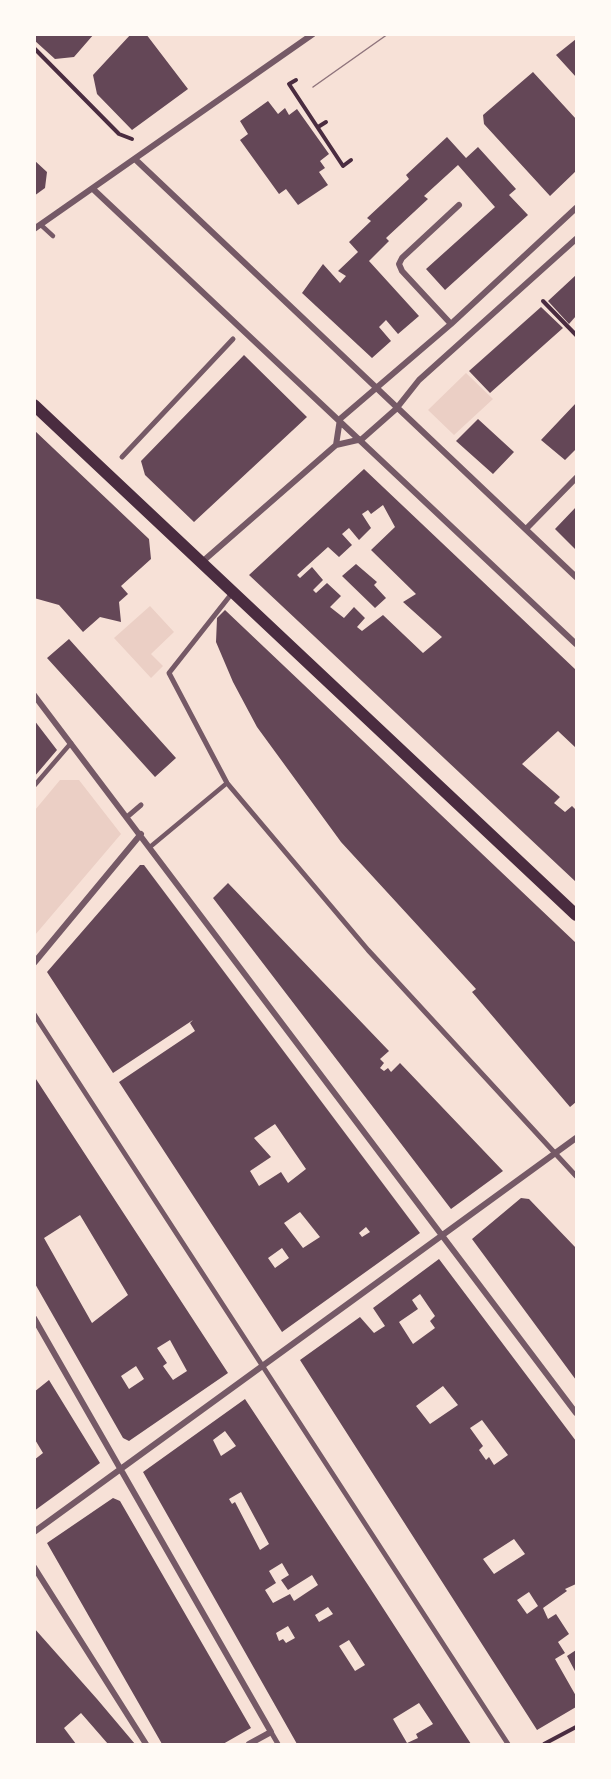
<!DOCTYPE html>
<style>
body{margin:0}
#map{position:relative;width:611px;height:1779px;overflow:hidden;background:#f7e1d7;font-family:"DejaVu Sans",sans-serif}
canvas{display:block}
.frame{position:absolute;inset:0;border:36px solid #fffaf5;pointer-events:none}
</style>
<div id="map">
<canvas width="611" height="1779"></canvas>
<div class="frame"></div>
</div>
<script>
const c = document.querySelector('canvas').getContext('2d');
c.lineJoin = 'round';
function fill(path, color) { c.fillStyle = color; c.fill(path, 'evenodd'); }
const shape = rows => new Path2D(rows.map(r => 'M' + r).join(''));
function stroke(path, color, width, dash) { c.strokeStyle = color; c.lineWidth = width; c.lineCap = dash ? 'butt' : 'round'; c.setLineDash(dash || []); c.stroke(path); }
const green = shape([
 [466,373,493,399,454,435,428,410],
 [150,606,174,632,151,654,163,666,151,678,114,638],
 [60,780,79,780,121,834,35,935,35,810]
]);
const building = shape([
 [34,34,94,34,74,57,55,59,34,40],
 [131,34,146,34,188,89,132,130,97,94,93,75],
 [576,39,576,77,556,55],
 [533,72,576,119,576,171,550,196,484,124,483,115],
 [268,101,278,114,285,108,289,115,297,109,329,154,320,161,325,168,319,172,328,185,298,205,286,189,279,194,240,140,248,134,240,121],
 [447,137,466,158,478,147,516,189,509,195,528,215,445,290,426,269,495,207,458,165,424,196,428,199,386,238,389,241,369,261,419,316,398,334,386,320,379,327,391,341,372,358,302,293,323,264,340,283,346,276,338,271,358,252,349,242,371,221,367,218,409,179,406,175],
 [34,160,47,172,45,188,34,196],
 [576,275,576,316,569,324,548,301],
 [541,307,563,328,490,393,469,371],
 [244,355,307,417,194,522,145,475,141,461],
 [576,403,576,449,565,460,541,440],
 [478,419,514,452,493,474,456,441],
 [34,430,149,539,151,559,121,586,128,594,119,602,121,622,100,617,83,632,59,605,34,598],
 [364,469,576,670,576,748,558,731,522,764,560,797,554,803,565,812,572,806,576,810,576,882,249,575],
 [383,505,395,527,371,550,416,594,403,602,442,637,423,653,383,615,362,631,357,627,365,618,354,607,344,618,330,607,341,596,327,583,316,593,313,590,323,580,312,567,300,578,297,575,328,547,339,557,352,545,342,534,349,528,359,540,371,528,362,514,368,510,371,514],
 [576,507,576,550,555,529],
 [356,564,377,582,374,585,386,598,375,608,342,576],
 [225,610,576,943,576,1102,570,1107,472,992,476,989,341,842,257,727,233,682,216,642,217,618],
 [69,639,176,758,155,777,47,658],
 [34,720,57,750,34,777],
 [140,865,144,865,420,1233,282,1332,119,1082,195,1031,190,1023,193,1020,113,1073,47,972],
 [275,1124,306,1169,288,1183,281,1172,259,1186,250,1171,271,1157,254,1138],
 [300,1212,320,1237,303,1248,284,1223],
 [366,1227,370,1232,362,1237,359,1233],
 [282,1248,289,1258,275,1268,268,1258],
 [228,883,389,1051,380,1059,384,1063,380,1068,384,1071,388,1068,391,1072,400,1063,503,1171,451,1209,213,898],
 [34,1076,228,1373,129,1441,123,1438,115,1424,34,1282],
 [80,1215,128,1295,92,1323,44,1238],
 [170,1340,187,1371,173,1380,163,1366,167,1363,157,1348],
 [136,1366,144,1379,129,1389,121,1376],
 [521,1198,529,1199,576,1248,576,1380,472,1239],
 [439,1259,576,1441,576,1584,565,1589,567,1591,543,1608,548,1619,556,1614,569,1634,558,1642,565,1653,555,1659,576,1696,576,1707,537,1730,300,1360,360,1317,374,1333,385,1326,373,1308],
 [420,1294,435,1316,430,1321,435,1328,413,1344,399,1322,418,1309,412,1300],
 [443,1386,458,1405,430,1424,416,1406],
 [482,1420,508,1455,494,1465,489,1457,486,1460,479,1450,483,1446,470,1428],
 [514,1539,525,1554,494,1574,483,1559],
 [529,1592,538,1606,527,1614,517,1600],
 [49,1380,100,1463,34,1511,34,1460,43,1453,34,1438,34,1392],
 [245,1399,370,1588,471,1744,297,1744,143,1472],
 [225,1431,236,1446,221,1456,213,1440],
 [241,1492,269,1544,260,1550,235,1502,232,1504,229,1499],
 [282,1563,289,1575,281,1580,288,1590,312,1575,318,1585,294,1601,290,1594,273,1603,265,1590,276,1583,269,1571],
 [328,1607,333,1614,319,1622,315,1615],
 [288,1626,295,1638,286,1643,283,1639,279,1641,276,1633],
 [349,1640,365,1665,355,1671,339,1646],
 [419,1703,433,1724,416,1734,418,1738,407,1743,393,1719],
 [113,1498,120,1501,251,1728,223,1744,162,1744,47,1543],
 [34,1628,97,1699,135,1744,108,1744,81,1713,64,1728,76,1744,34,1744],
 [576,1650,576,1673,567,1656]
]);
const path = shape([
 [34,48,119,134,132,139],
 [296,80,289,84,343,166,351,160],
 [318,127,326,122],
 [543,301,576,335],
 [544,1744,576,1727]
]);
const service = shape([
 [41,225,53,236],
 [34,786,71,743],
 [150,847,227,783]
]);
const pedestrian = shape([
 [122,457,233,339],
 [229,597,169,673,227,783,368,950,576,1176],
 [127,817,141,805],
 [34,1014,508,1744],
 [271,1732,278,1744]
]);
const minor = shape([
 [136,160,576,577],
 [93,189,576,644],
 [34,229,313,34],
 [451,324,402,271,399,264,402,258,459,205],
 [336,445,340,419,451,324,576,208],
 [526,529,576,478],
 [202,562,336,445,362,439,396,409,419,380,576,239],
 [34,695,576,1413],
 [34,963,141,834],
 [34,1318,271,1732,249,1744],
 [34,1532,576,1138],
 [34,1567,146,1744]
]);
const secondary = shape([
 [34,405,576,915]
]);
const tram = shape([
 [313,87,388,34]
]);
fill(green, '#ebcfc5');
fill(building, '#644757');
stroke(path, '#4a2c40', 4);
stroke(service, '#755966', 4.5);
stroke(pedestrian, '#755966', 5);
stroke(minor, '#755966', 6);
stroke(secondary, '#4a2c40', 12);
stroke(tram, '#8f747c', 1.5);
</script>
